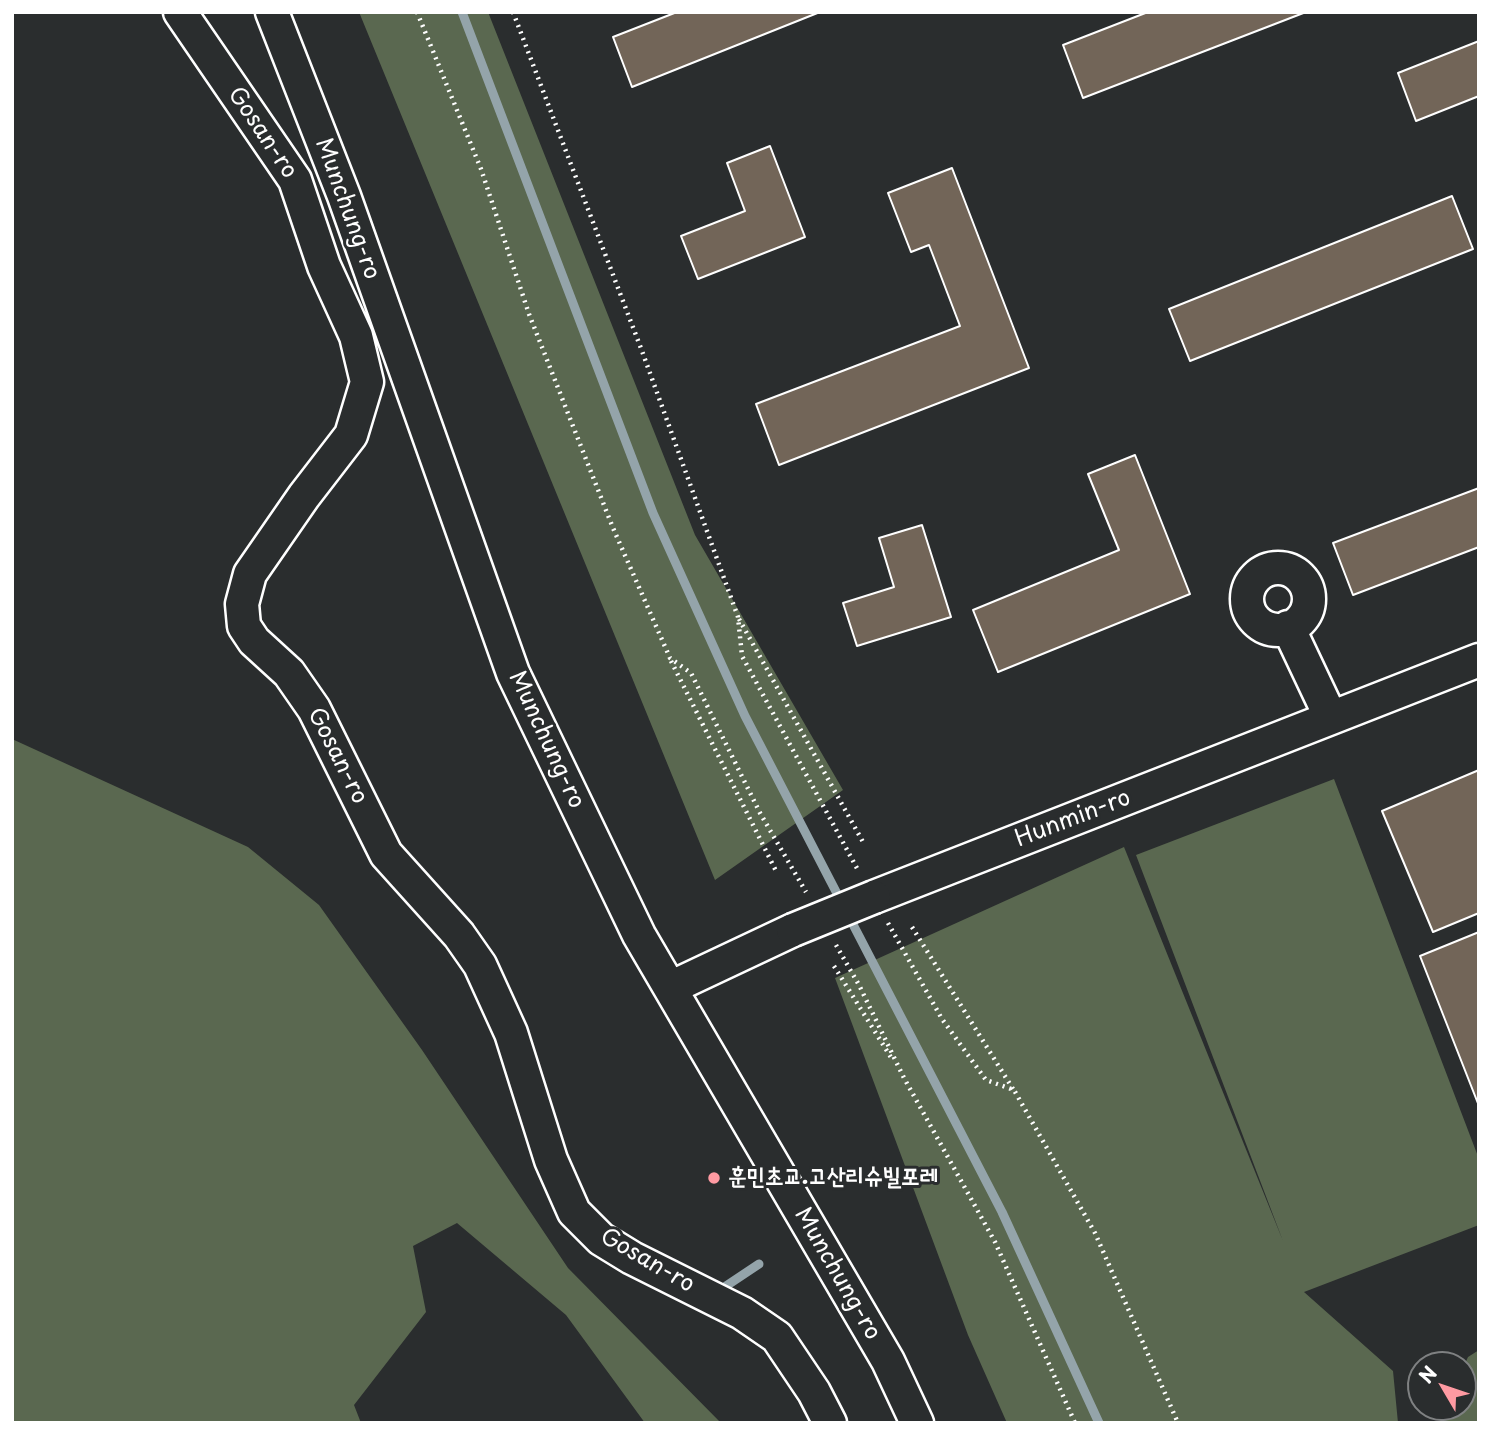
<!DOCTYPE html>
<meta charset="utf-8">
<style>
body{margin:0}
#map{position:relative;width:1491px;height:1435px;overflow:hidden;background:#2a2d2e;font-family:"Playpen Sans",sans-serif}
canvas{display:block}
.frame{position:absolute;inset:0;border:14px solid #fff;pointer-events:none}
.north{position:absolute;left:1407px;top:1351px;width:70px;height:70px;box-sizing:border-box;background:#2a2d2e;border:2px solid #7f8182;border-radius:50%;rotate:309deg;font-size:19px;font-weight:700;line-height:28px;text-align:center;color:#fff}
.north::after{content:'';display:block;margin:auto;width:24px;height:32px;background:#ff9aa2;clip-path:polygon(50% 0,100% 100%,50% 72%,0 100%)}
</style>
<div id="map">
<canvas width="1491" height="1435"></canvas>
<div class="frame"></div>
<div class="north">N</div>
</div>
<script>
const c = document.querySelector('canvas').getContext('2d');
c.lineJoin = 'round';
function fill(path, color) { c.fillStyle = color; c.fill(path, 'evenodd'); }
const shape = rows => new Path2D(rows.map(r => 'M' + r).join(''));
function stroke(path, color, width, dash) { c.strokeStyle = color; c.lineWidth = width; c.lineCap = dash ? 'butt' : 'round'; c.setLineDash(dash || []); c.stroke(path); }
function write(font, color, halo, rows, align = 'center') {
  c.font = font + ' "Playpen Sans","Poor Story",sans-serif'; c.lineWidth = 6; c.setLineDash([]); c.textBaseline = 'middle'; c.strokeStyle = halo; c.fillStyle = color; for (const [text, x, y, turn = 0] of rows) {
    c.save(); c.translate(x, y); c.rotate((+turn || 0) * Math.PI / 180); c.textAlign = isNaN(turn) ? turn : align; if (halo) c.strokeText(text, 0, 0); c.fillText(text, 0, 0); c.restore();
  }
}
const green = shape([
 [359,12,488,12,695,535,843,790,715,880],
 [12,739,248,847,319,905,422,1050,568,1268,721,1423,645,1423,566,1315,457,1223,413,1246,426,1312,354,1405,361,1423,12,1423],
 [1334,779,1479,1159,1479,1225,1304,1292,1393,1371,1398,1423,1007,1423,968,1335,835,978,1124,847,1283,1241,1136,855],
 [1479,1350,1479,1423,1439,1423,1446,1407,1463,1407,1463,1368,1468,1357]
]);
const stream = shape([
 [462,12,653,513,745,716,1002,1212,1099,1423],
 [726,1286,759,1264]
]);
const building = shape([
 [677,12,820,12,632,87,613,37,677,12],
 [1148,12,1306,12,1083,98,1063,45,1148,12],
 [1479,41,1479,96,1416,121,1398,73,1479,41],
 [770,146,805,237,698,279,681,236,745,211,727,163,770,146],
 [952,168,1029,368,779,465,756,404,960,326,929,245,911,252,888,193,952,168],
 [1452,196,1473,249,1190,361,1169,309,1452,196],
 [1135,455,1190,594,998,672,973,610,1119,550,1088,474,1135,455],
 [1479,488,1479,547,1353,595,1333,543,1479,488],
 [922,525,951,617,857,646,843,603,894,587,879,538,922,525],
 [1479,770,1479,913,1433,932,1382,811,1479,770],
 [1479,932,1479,1106,1420,956,1479,932]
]);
const path = shape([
 [417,12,481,169,529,314,613,528,670,658,691,673,760,813,806,892],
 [513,12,642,351,738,617,742,656,859,872],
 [739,619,863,842],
 [671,661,777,873],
 [888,923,942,1019,986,1080,1014,1090,1095,1233,1178,1423],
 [912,927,1013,1089],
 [836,945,859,985,904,1078,995,1242,1075,1423],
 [834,966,892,1059]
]);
const minor = shape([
 [180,12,295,180,324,266,356,336,367,382,351,435,304,496,250,574,242,604,244,626,254,641,289,673,314,709,386,854,459,935,480,965,511,1033,551,1160,574,1212,601,1239,632,1258,742,1313,777,1337,814,1392,830,1423],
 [272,12,344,196,513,673,639,935,888,1361,917,1423],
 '1247 599a31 31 0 1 1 62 0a31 31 0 1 1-62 0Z',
 [1288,627,1331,718],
 [874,897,1479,660],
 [670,988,793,930]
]);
const minorBridge = shape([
 [793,930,874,897]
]);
const markers = [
 [714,1178,7,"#ff9aa2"]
];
const streetNames = [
 ["Gosan-ro",262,133,56],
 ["Munchung-ro",347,209,70],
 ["Munchung-ro",546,740,65],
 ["Gosan-ro",337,756,63],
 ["Hunmin-ro",1073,819,-21],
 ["Gosan-ro",647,1261,30],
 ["Munchung-ro",837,1274,60]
];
const poiNames = [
 ["훈민초교.고산리슈빌포레",728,1178]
];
fill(green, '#5a6850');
stroke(stream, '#94a4aa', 9);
fill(building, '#726558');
stroke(building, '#fff', 2);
stroke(minor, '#fff', 37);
stroke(path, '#fff', 4.5, [2, 5]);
stroke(minor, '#2a2d2e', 32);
stroke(minorBridge, '#fff', 37, []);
stroke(minorBridge, '#2a2d2e', 32);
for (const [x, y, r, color] of markers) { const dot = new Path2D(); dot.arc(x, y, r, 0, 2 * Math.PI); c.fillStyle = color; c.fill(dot); stroke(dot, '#2a2d2e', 2.5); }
write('23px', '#fff', '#2a2d2e', streetNames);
write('bold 23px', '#fff', '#2a2d2e', poiNames, 'left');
</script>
